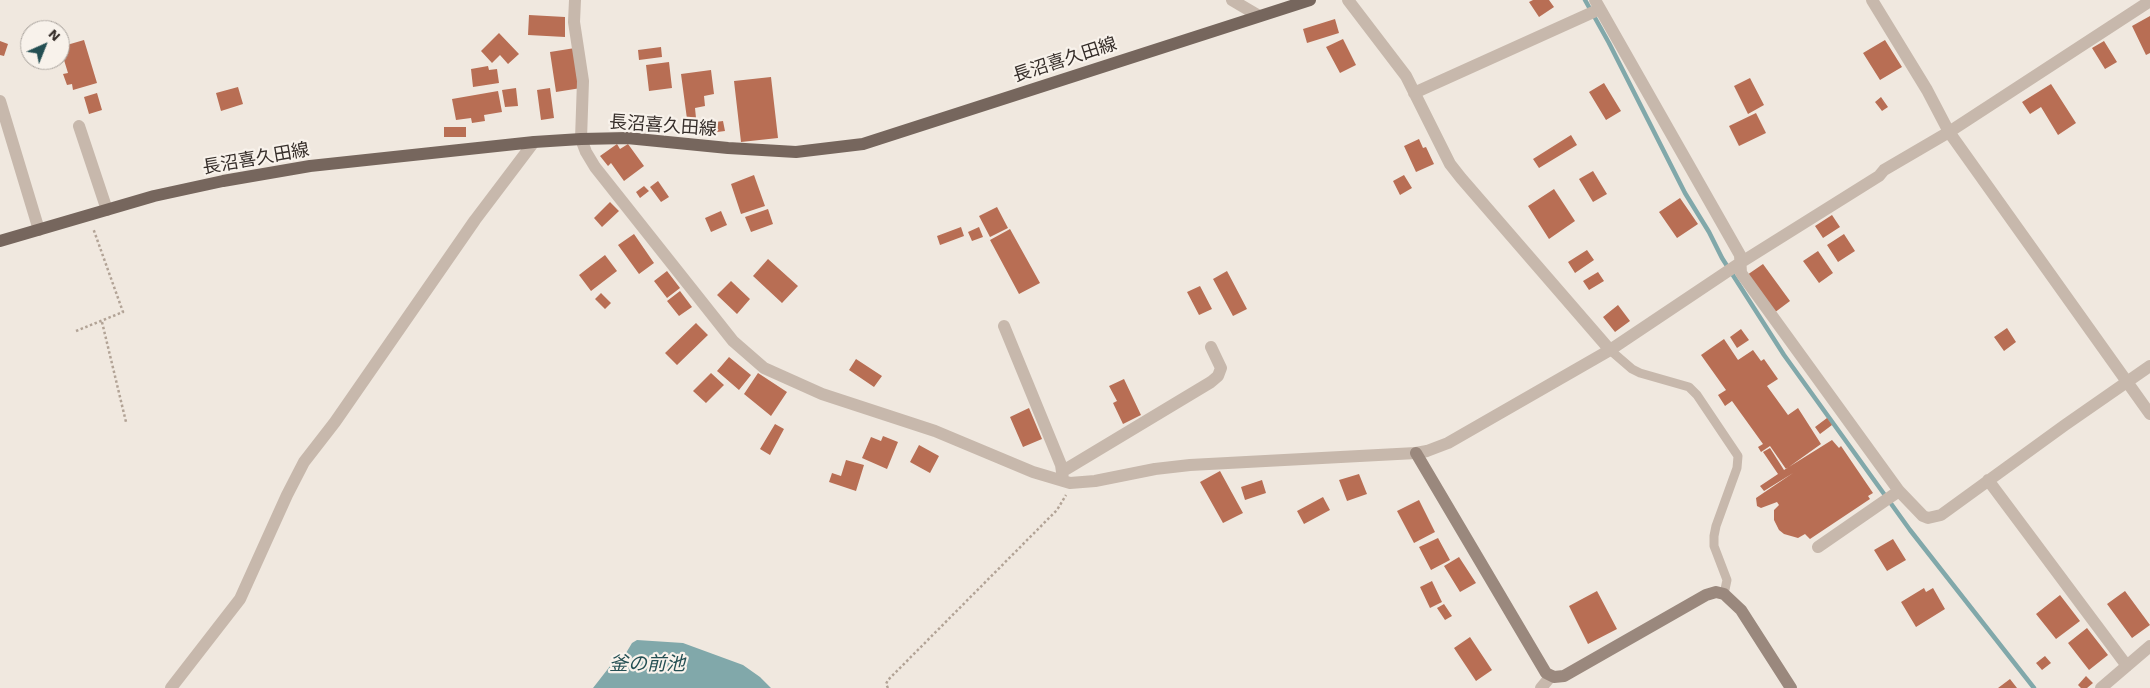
<!DOCTYPE html>
<meta charset="utf-8">
<style>
body{margin:0}
#map{position:relative;width:2150px;height:688px;overflow:hidden;background:#f0e8df;font-family:"Work Sans",sans-serif}
canvas{display:block}
.north{position:absolute;left:20px;top:20px;width:50px;height:50px;box-sizing:border-box;background:#f8f2eb;border:1px solid #aaa49e;border-radius:50%;rotate:44deg;font-size:14px;font-weight:700;line-height:20px;text-align:center;color:#362e2a}
.north::after{content:'';display:block;margin:auto;width:18px;height:22px;background:#244f53;clip-path:polygon(50% 0,100% 100%,50% 72%,0 100%)}
</style>
<div id="map">
<canvas width="2150" height="688"></canvas>
<div class="north">N</div>
</div>
<script>
const c = document.querySelector('canvas').getContext('2d');
c.lineJoin = 'round';
function fill(path, color) { c.fillStyle = color; c.fill(path, 'evenodd'); }
const shape = rows => new Path2D(rows.map(r => 'M' + r).join(''));
function stroke(path, color, width, dash) { c.strokeStyle = color; c.lineWidth = width; c.lineCap = dash ? 'butt' : 'round'; c.setLineDash(dash || []); c.stroke(path); }
function write(font, color, halo, rows, align = 'center') {
  c.font = font + ' "Work Sans","Noto Sans JP",sans-serif'; c.lineWidth = 4.5; c.setLineDash([]); c.textBaseline = 'middle'; c.strokeStyle = halo; c.fillStyle = color; for (const [text, x, y, turn = 0] of rows) {
    c.save(); c.translate(x, y); c.rotate((+turn || 0) * Math.PI / 180); c.textAlign = isNaN(turn) ? turn : align; if (halo) c.strokeText(text, 0, 0); c.fillText(text, 0, 0); c.restore();
  }
}
const water = shape([
 [637,640,683,643,743,665,760,677,771,688,593,688,614,661,626,653,632,643]
]);
const stream = shape([
 [1585,0,1609,43,1685,193,1709,232,1722,258,1784,355,1910,530,2034,688]
]);
const building = shape([
 [1533,0,1549,0,1554,7,1539,17,1529,2],
 [529,15,565,17,565,37,528,35],
 [2150,16,2150,53,2146,55,2132,26],
 [1335,19,1339,33,1307,43,1303,29],
 [499,33,519,54,508,64,500,55,492,63,481,51],
 [1343,39,1356,65,1340,73,1326,47],
 [84,40,97,83,73,90,72,84,67,85,63,74,68,73,60,47],
 [1885,40,1902,67,1880,80,1863,53],
 [0,41,8,44,4,56,0,55],
 [2104,41,2117,62,2105,69,2092,48],
 [661,47,662,57,639,60,638,50],
 [575,48,581,88,556,92,550,52],
 [669,62,672,88,649,91,646,65],
 [488,66,489,70,497,69,499,83,473,87,471,69],
 [711,70,714,94,704,96,705,106,695,108,696,118,687,119,681,74],
 [771,77,778,138,741,142,734,81],
 [1750,78,1764,105,1748,114,1734,86],
 [1604,83,1621,111,1606,120,1589,92],
 [2051,84,2076,123,2058,135,2041,107,2030,114,2022,102],
 [238,87,243,104,221,111,216,93],
 [516,88,518,106,505,107,502,90],
 [550,88,554,118,541,120,537,90],
 [498,91,502,112,484,115,485,121,472,123,471,118,456,120,452,99],
 [97,93,102,110,89,114,84,97],
 [1881,97,1888,107,1882,111,1875,102],
 [1756,113,1766,133,1739,146,1729,126],
 [723,121,725,131,710,133,708,123],
 [444,127,466,127,466,137,444,137],
 [1571,135,1577,145,1539,168,1533,159],
 [1419,139,1423,148,1426,147,1434,164,1416,172,1404,146],
 [617,144,620,149,628,144,644,166,624,181,611,163,608,166,600,156],
 [1593,171,1607,194,1593,202,1579,179],
 [754,175,765,206,741,214,731,184],
 [1404,175,1412,188,1400,195,1393,181],
 [658,181,669,197,661,202,650,187],
 [644,186,649,191,640,198,636,192],
 [1554,189,1575,221,1549,239,1528,206],
 [1680,198,1698,224,1677,238,1659,212],
 [610,202,619,211,602,227,594,218],
 [997,207,1008,228,990,237,979,216],
 [768,209,773,224,751,232,745,217],
 [721,211,727,225,711,232,705,218],
 [1832,215,1840,227,1823,238,1815,226],
 [961,227,964,236,940,245,937,236],
 [979,227,983,237,972,241,968,232],
 [1010,229,1040,283,1019,294,990,240],
 [634,234,654,263,639,274,618,245],
 [1844,234,1855,251,1838,262,1827,245],
 [1587,250,1594,260,1575,273,1568,262],
 [1818,251,1833,273,1819,283,1803,261],
 [605,255,617,271,591,291,579,275],
 [768,259,798,286,782,303,753,276],
 [1763,264,1790,301,1774,313,1747,275],
 [667,271,680,288,667,298,654,281],
 [1227,271,1247,309,1233,316,1213,279],
 [1598,272,1604,281,1589,290,1583,281],
 [731,281,750,299,737,314,717,295],
 [1200,286,1212,309,1199,315,1187,292],
 [680,291,692,307,679,316,667,301],
 [601,293,611,303,605,309,595,299],
 [1618,305,1630,321,1615,332,1603,317],
 [696,323,708,335,677,365,665,353],
 [2007,328,2016,342,2004,351,1994,337],
 [1741,329,1749,340,1737,348,1730,337],
 [1724,339,1738,360,1753,350,1761,361,1764,359,1778,379,1767,386,1788,415,1798,408,1821,444,1786,469,1770,446,1761,452,1758,447,1763,444,1732,401,1725,406,1718,395,1726,390,1701,355],
 [729,357,751,375,739,390,717,371],
 [856,359,882,376,874,387,849,370],
 [711,373,724,385,706,403,693,391],
 [758,373,787,392,771,416,744,394],
 [1124,379,1141,415,1123,424,1113,403,1117,401,1109,386],
 [1029,408,1042,439,1023,447,1010,417],
 [1827,418,1832,425,1820,434,1815,427],
 [775,424,784,429,770,455,760,449],
 [883,436,898,442,887,469,862,458,871,437,881,441],
 [1832,440,1839,448,1841,446,1873,493,1868,496,1870,499,1810,539,1805,534,1798,538,1784,534,1779,530,1774,520,1774,510,1779,505,1777,502,1761,508,1757,506,1756,498,1793,473,1764,491,1760,486,1778,474,1763,452,1770,448,1784,470],
 [919,445,939,456,930,473,910,462],
 [846,460,864,465,856,491,829,482,832,473,841,476],
 [1220,471,1243,513,1223,523,1200,482],
 [1359,474,1367,494,1347,501,1339,480],
 [1262,480,1266,493,1245,500,1241,487],
 [1323,497,1330,510,1304,524,1297,511],
 [1419,500,1435,532,1414,543,1397,511],
 [1438,538,1450,560,1431,570,1419,547],
 [1893,539,1906,560,1887,571,1874,550],
 [1459,557,1476,583,1460,592,1444,566],
 [1432,581,1442,602,1430,608,1420,587],
 [1924,588,1926,592,1933,588,1945,609,1916,627,1901,602],
 [1597,591,1617,629,1588,644,1569,606],
 [2125,591,2150,625,2132,638,2107,604],
 [2060,595,2080,621,2056,639,2036,614],
 [1444,604,1452,616,1445,620,1437,608],
 [2087,628,2108,655,2089,670,2068,643],
 [1470,637,1492,670,1476,681,1454,648],
 [2045,656,2051,663,2042,670,2036,663],
 [2086,676,2093,683,2087,688,2081,688,2078,685],
 [2010,679,2017,688,1998,688]
]);
const path = shape([
 [102,322,126,422],
 [76,331,123,312,93,228],
 [888,688,886,684,888,680,1057,510,1066,495]
]);
const lane = shape([
 [1610,350,1632,369,1640,373,1689,387,1697,395,1738,456,1737,468,1716,526,1714,536,1714,546,1727,580,1724,594]
]);
const street = shape([
 [575,0,574,22,583,81,581,139,586,152,595,167,733,341,764,368,822,394,935,431,1033,472,1070,483,1095,481,1155,469,1190,465,1416,453,1427,451,1448,443,1610,350,1740,263,1879,176,1884,170,1949,132,2150,1],
 [1232,0,1259,16],
 [1348,0,1406,76,1450,164,1461,178,1610,350],
 [1595,0,1740,255,1741,273,1899,491,1923,516,1928,518,1941,515,2065,425,2150,366],
 [1872,0,1927,90,1949,132,2150,414],
 [1414,93,1600,9],
 [0,101,39,230],
 [79,126,107,210],
 [1004,326,1061,465,1063,479],
 [1063,471,1211,382,1218,376,1221,368,1211,347],
 [1988,480,2127,666],
 [1818,547,1899,491],
 [171,688,240,599,287,495,304,462,335,422,475,220,534,142],
 [1541,688,1551,676],
 [2101,688,2150,646]
]);
const secondary = shape([
 [1416,453,1546,673,1554,677,1564,676,1706,595,1716,592,1724,594,1741,610,1791,688]
]);
const primary = shape([
 [0,241,154,196,223,181,310,166,534,142,581,139,627,138,728,148,796,152,863,144,1310,0]
]);
const streetNames = [
 ["長沼喜久田線",1065,60,-18],
 ["長沼喜久田線",663,126,4],
 ["長沼喜久田線",256,159,-10]
];
const waterNames = [
 ["釜の前池",647,664]
];
fill(water, '#81a8aa');
stroke(stream, '#81a8aa', 4.5);
fill(building, '#b86e54');
stroke(path, '#b2a396', 2.5, [2.5, 2.5]);
stroke(lane, '#c7b8ac', 9);
stroke(street, '#c7b8ac', 12);
stroke(secondary, '#9a887d', 12);
stroke(primary, '#76665d', 12);
write('18px', '#362e2a', '#f8f2eb', streetNames);
write('italic 19px', '#244f53', '#f8f2eb', waterNames);
</script>
